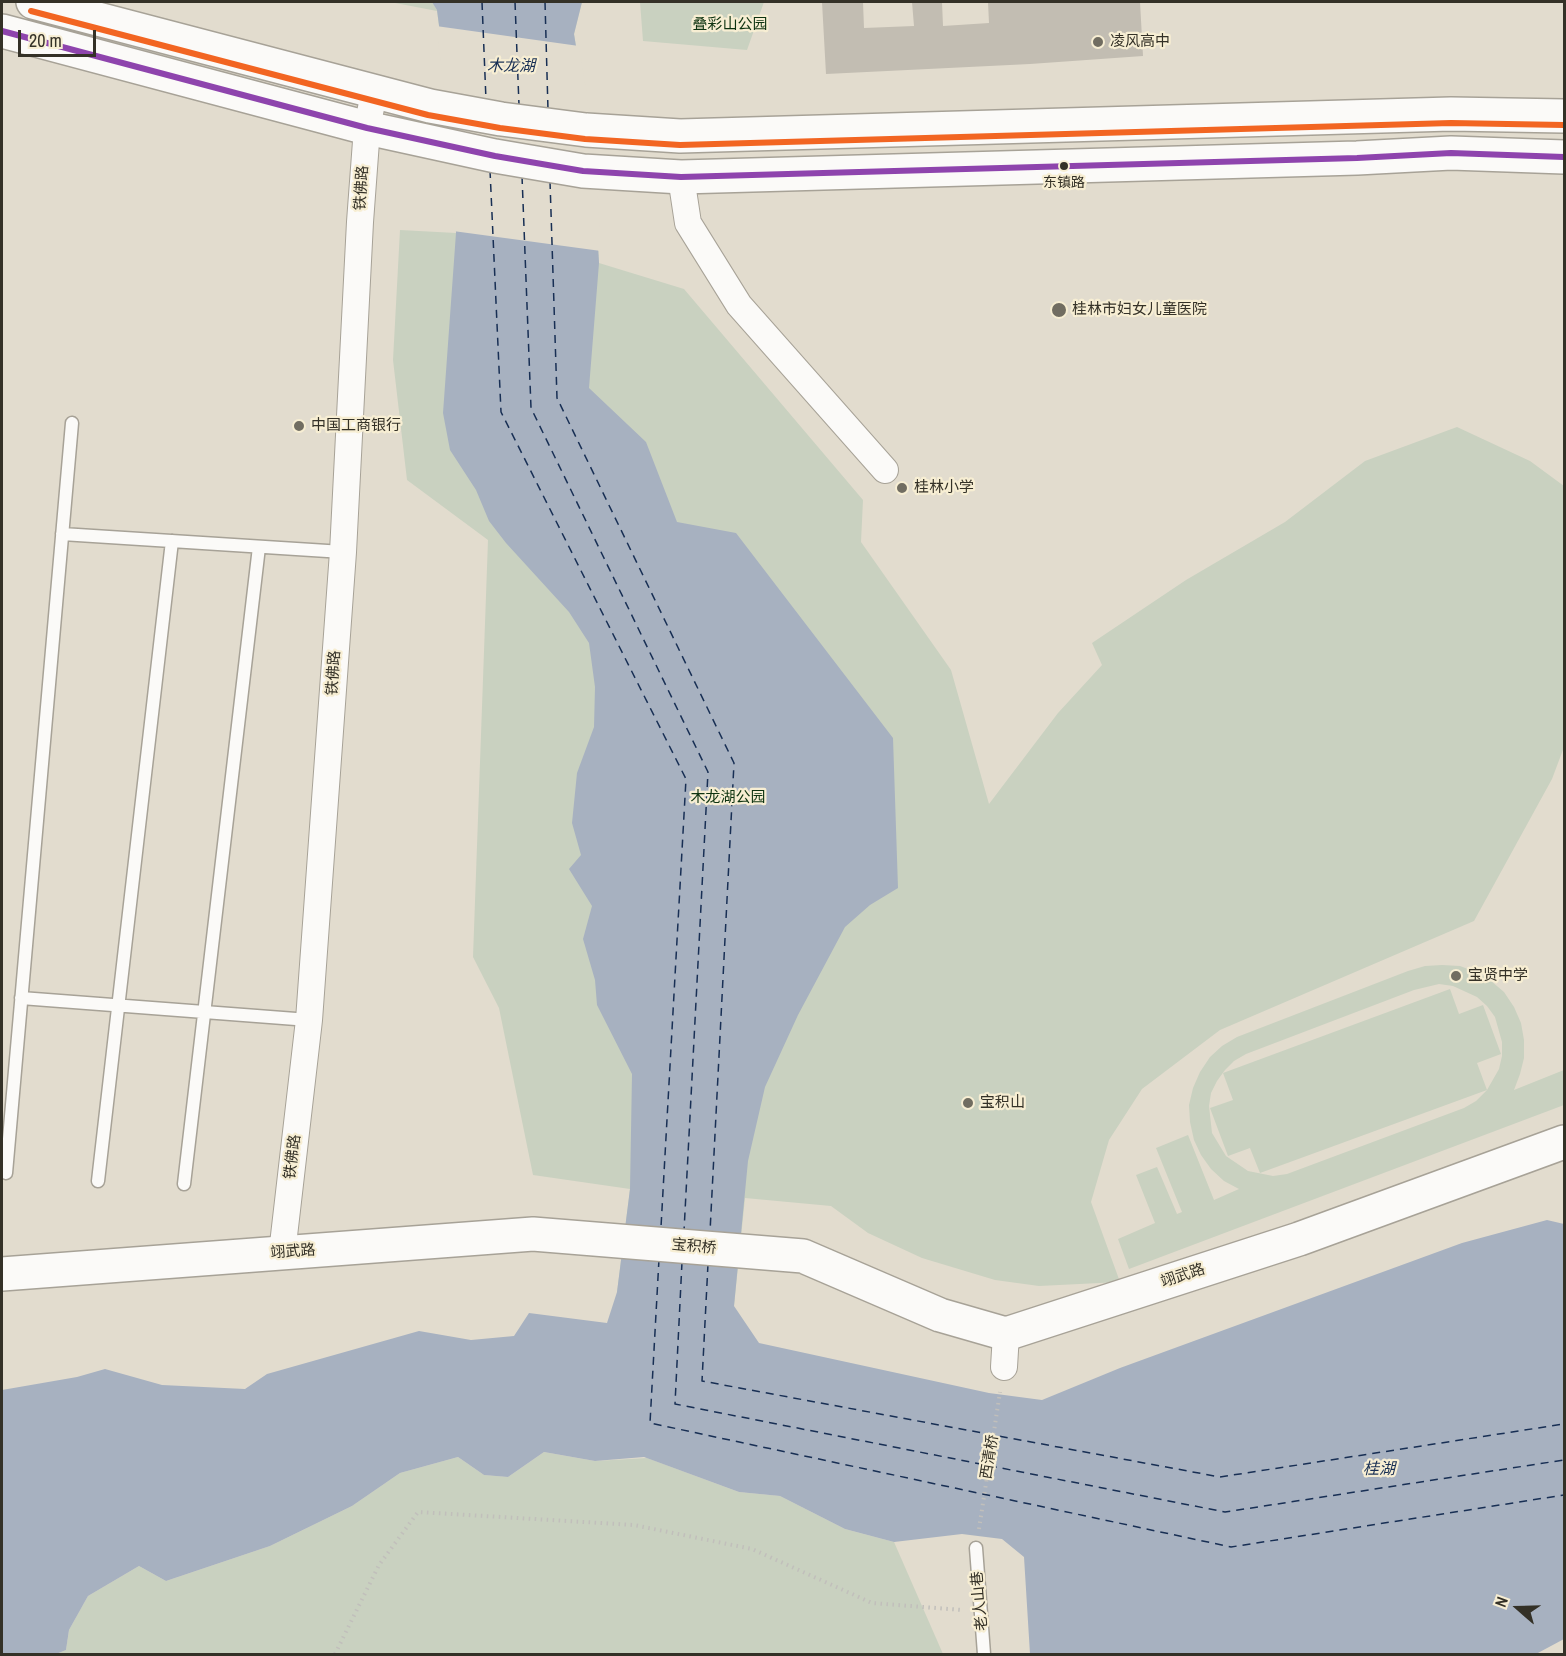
<!DOCTYPE html>
<meta charset="utf-8">
<style>
body{margin:0}
#map{position:relative;width:1566px;height:1656px;overflow:hidden;background:#e2dcce;font-family:"Archivo Narrow",sans-serif}
canvas{display:block}
.frame{position:absolute;inset:0;border:3px solid #343127;pointer-events:none}
.north{position:absolute;left:1488px;top:1578px;width:60px;height:60px;-webkit-text-stroke:4px #f7eed3;paint-order:stroke;rotate:290deg;font-size:16px;font-weight:700;line-height:24px;text-align:center;color:#343127}
.north::after{content:'';display:block;margin:auto;width:21px;height:27px;background:#343127;clip-path:polygon(50% 0,100% 100%,50% 72%,0 100%)}
.scale{position:absolute;left:18px;top:30px;width:78px;height:27px;box-sizing:border-box;border:3px solid #343127;border-top:0;padding-left:8px;font-size:18px;line-height:21px;white-space:nowrap;color:#343127;-webkit-text-stroke:4px #f7eed3;paint-order:stroke}
</style>
<div id="map">
<canvas width="1566" height="1656"></canvas>
<div class="frame"></div>
<div class="north">N</div>
<div class="scale">20 m</div>
</div>
<script>
const c = document.querySelector('canvas').getContext('2d');
c.lineJoin = 'round';
function fill(path, color) { c.fillStyle = color; c.fill(path, 'evenodd'); }
const shape = rows => new Path2D(rows.map(r => 'M' + r).join(''));
function stroke(path, color, width, dash) { c.strokeStyle = color; c.lineWidth = width; c.lineCap = dash ? 'butt' : 'round'; c.setLineDash(dash || []); c.stroke(path); }
function write(font, color, halo, rows, align = 'center') {
  c.font = font + ' "Archivo Narrow","Noto Sans SC",sans-serif'; c.lineWidth = 4.5; c.setLineDash([]); c.textBaseline = 'middle'; c.strokeStyle = halo; c.fillStyle = color; for (const [text, x, y, turn = 0] of rows) {
    c.save(); c.translate(x, y); c.rotate((+turn || 0) * Math.PI / 180); c.textAlign = isNaN(turn) ? turn : align; if (halo) c.strokeText(text, 0, 0); c.fillText(text, 0, 0); c.restore();
  }
}
const green = shape([
 [390,2,582,2,574,34,592,145,599,263,684,289,863,500,861,542,951,670,989,804,1058,713,1102,665,1092,643,1186,580,1285,522,1365,461,1457,427,1530,461,1564,486,1564,747,1552,779,1474,921,1220,1030,1142,1089,1109,1140,1091,1202,1120,1282,1039,1286,995,1280,922,1258,868,1233,831,1206,745,1198,734,1306,617,1292,630,1189,533,1175,499,1008,473,957,488,540,407,480,393,360,400,230,456,233,452,124,437,11],
 [640,2,764,2,747,50,643,41],
 [1442,965,1460,966,1476,972,1491,981,1504,992,1514,1007,1521,1023,1524,1040,1524,1058,1520,1074,1514,1090,1564,1070,1564,1105,1129,1269,1118,1239,1155,1223,1136,1175,1157,1167,1177,1214,1182,1212,1156,1148,1188,1135,1214,1200,1239,1189,1224,1181,1211,1169,1201,1155,1194,1140,1190,1122,1189,1105,1193,1088,1200,1072,1210,1057,1222,1046,1237,1037,1408,971,1425,966],
 [1439,984,1453,986,1477,997,1487,1006,1495,1017,1502,1042,1502,1056,1499,1069,1487,1090,1477,1063,1501,1054,1483,1005,1459,1014,1450,989,1223,1073,1233,1100,1210,1108,1228,1156,1250,1148,1260,1173,1487,1090,1476,1101,1464,1108,1287,1174,1273,1176,1248,1171,1226,1156,1212,1133,1209,1106,1211,1093,1217,1081,1225,1070,1234,1061,1246,1054,1414,990],
 [544,1452,595,1461,647,1458,739,1492,780,1496,845,1529,894,1542,943,1654,56,1654,66,1650,69,1630,88,1596,139,1566,166,1581,270,1546,352,1506,400,1473,458,1457,484,1475,508,1477]
]);
const water = shape([
 [432,2,582,2,574,34,592,145,599,263,589,388,646,442,677,522,736,533,893,738,898,888,870,905,845,927,798,1015,765,1087,748,1161,734,1306,759,1343,989,1393,1042,1400,1120,1368,1462,1243,1547,1220,1564,1224,1564,1639,1536,1654,1030,1654,1024,1557,1002,1539,962,1534,894,1542,845,1529,780,1496,739,1492,644,1457,595,1461,544,1452,508,1477,484,1475,458,1457,400,1473,352,1506,270,1546,166,1581,139,1566,88,1596,69,1630,66,1650,56,1654,2,1654,2,1390,77,1377,105,1369,162,1385,245,1389,267,1374,419,1331,471,1340,514,1336,529,1313,607,1323,617,1292,630,1189,632,1074,597,1005,595,980,583,939,592,906,569,869,581,855,572,823,577,773,594,727,595,687,589,643,569,612,506,543,489,521,476,490,450,450,443,413,456,233,452,124,437,10]
]);
const pier = shape([
 [436,26,579,46,595,145,601,251,453,231,449,125]
]);
const ferry = shape([
 [482,2,486,100],
 [515,2,519,105],
 [545,2,548,110],
 [490,170,501,412,686,779,661,1227],
 [522,176,531,408,708,772,684,1231],
 [550,181,557,398,734,763,710,1232],
 [659,1259,650,1423,1231,1547,1564,1495],
 [682,1262,675,1404,1225,1512,1564,1460],
 [708,1264,702,1381,1220,1477,1564,1424]
]);
const building = shape([
 [822,2,863,2,864,28,914,26,912,2,942,2,943,26,989,23,988,2,1140,2,1143,56,1030,64,826,74]
]);
const path = shape([
 [979,1529,1000,1392],
 [335,1654,379,1565,418,1512,634,1525,752,1549,872,1603,962,1610]
]);
const lane = shape([
 [62,534,343,552],
 [21,998,309,1020],
 [6,1173,72,423],
 [98,1181,172,541],
 [184,1184,259,547],
 [976,1548,984,1654]
]);
const street = shape([
 [681,177,688,223,739,305,885,470],
 [282,1253,309,1020,343,552,360,222,367,128,374,93],
 [1004,1367,1006,1334]
]);
const secondary = shape([
 [2,1274,533,1234,803,1256,940,1315,1006,1334,1299,1239,1564,1142]
]);
const highway = shape([
 [33,2,430,106,501,119,586,130,680,136,1451,114,1564,116],
 [2,31,367,128,495,156,583,171,681,177,1357,158,1451,153,1564,157]
]);
const bus1 = shape([
 [2,31,367,128,495,156,583,171,681,177,1357,158,1451,153,1564,157]
]);
const bus2 = shape([
 [31,11,428,115,500,128,585,139,680,145,1451,123,1564,125]
]);
const markers = [
 [1098,42,6,"#716d61"],
 [1064,166,5,"#343127"],
 [1059,310,8,"#716d61"],
 [299,426,6,"#716d61"],
 [902,488,6,"#716d61"],
 [1456,976,6,"#716d61"],
 [968,1103,6,"#716d61"]
];
const busNames = [
 ["东镇路",1064,183]
];
const parkNames = [
 ["叠彩山公园",730,25],
 ["木龙湖公园",728,798]
];
const poiNames = [
 ["凌风高中",1110,42],
 ["桂林市妇女儿童医院",1072,310],
 ["中国工商银行",311,426],
 ["桂林小学",914,488],
 ["宝贤中学",1468,976],
 ["宝积山",980,1103]
];
const streetNames = [
 ["铁佛路",362,188,-86],
 ["铁佛路",334,673,-86],
 ["铁佛路",293,1157,-83],
 ["宝积桥",694,1247,5],
 ["翊武路",293,1252,-4],
 ["翊武路",1183,1276,-18],
 ["西清桥",990,1457,-81],
 ["老人山巷",980,1601,-95]
];
const waterNames = [
 ["木龙湖",511,67],
 ["桂湖",1379,1470]
];
fill(green, '#c9d1c0');
fill(water, '#a7b1c0');
fill(pier, '#e2dcce');
stroke(ferry, '#182f54', 1.5, [8, 6]);
fill(building, '#c2bdb2');
stroke(lane, '#a7a297', 15);
stroke(street, '#a7a297', 28);
stroke(secondary, '#a7a297', 36);
stroke(highway, '#a7a297', 36);
stroke(path, '#c1bfbb', 4, [1.5, 4.5]);
stroke(lane, '#fbfaf8', 12);
stroke(street, '#fbfaf8', 26);
stroke(secondary, '#fbfaf8', 33);
stroke(highway, '#fbfaf8', 33);
stroke(bus1, '#8e44ad', 6);
stroke(bus2, '#f26522', 6);
for (const [x, y, r, color] of markers) { const dot = new Path2D(); dot.arc(x, y, r, 0, 2 * Math.PI); c.fillStyle = color; c.fill(dot); stroke(dot, '#f7eed3', 2); }
write('14px', '#343127', '#f7eed3', busNames);
write('15px', '#0d3310', '#f7eed3', parkNames);
write('15px', '#343127', '#f7eed3', poiNames, 'left');
write('15px', '#343127', '#f7eed3', streetNames);
write('italic 16px', '#182f54', '#f7eed3', waterNames);
</script>
